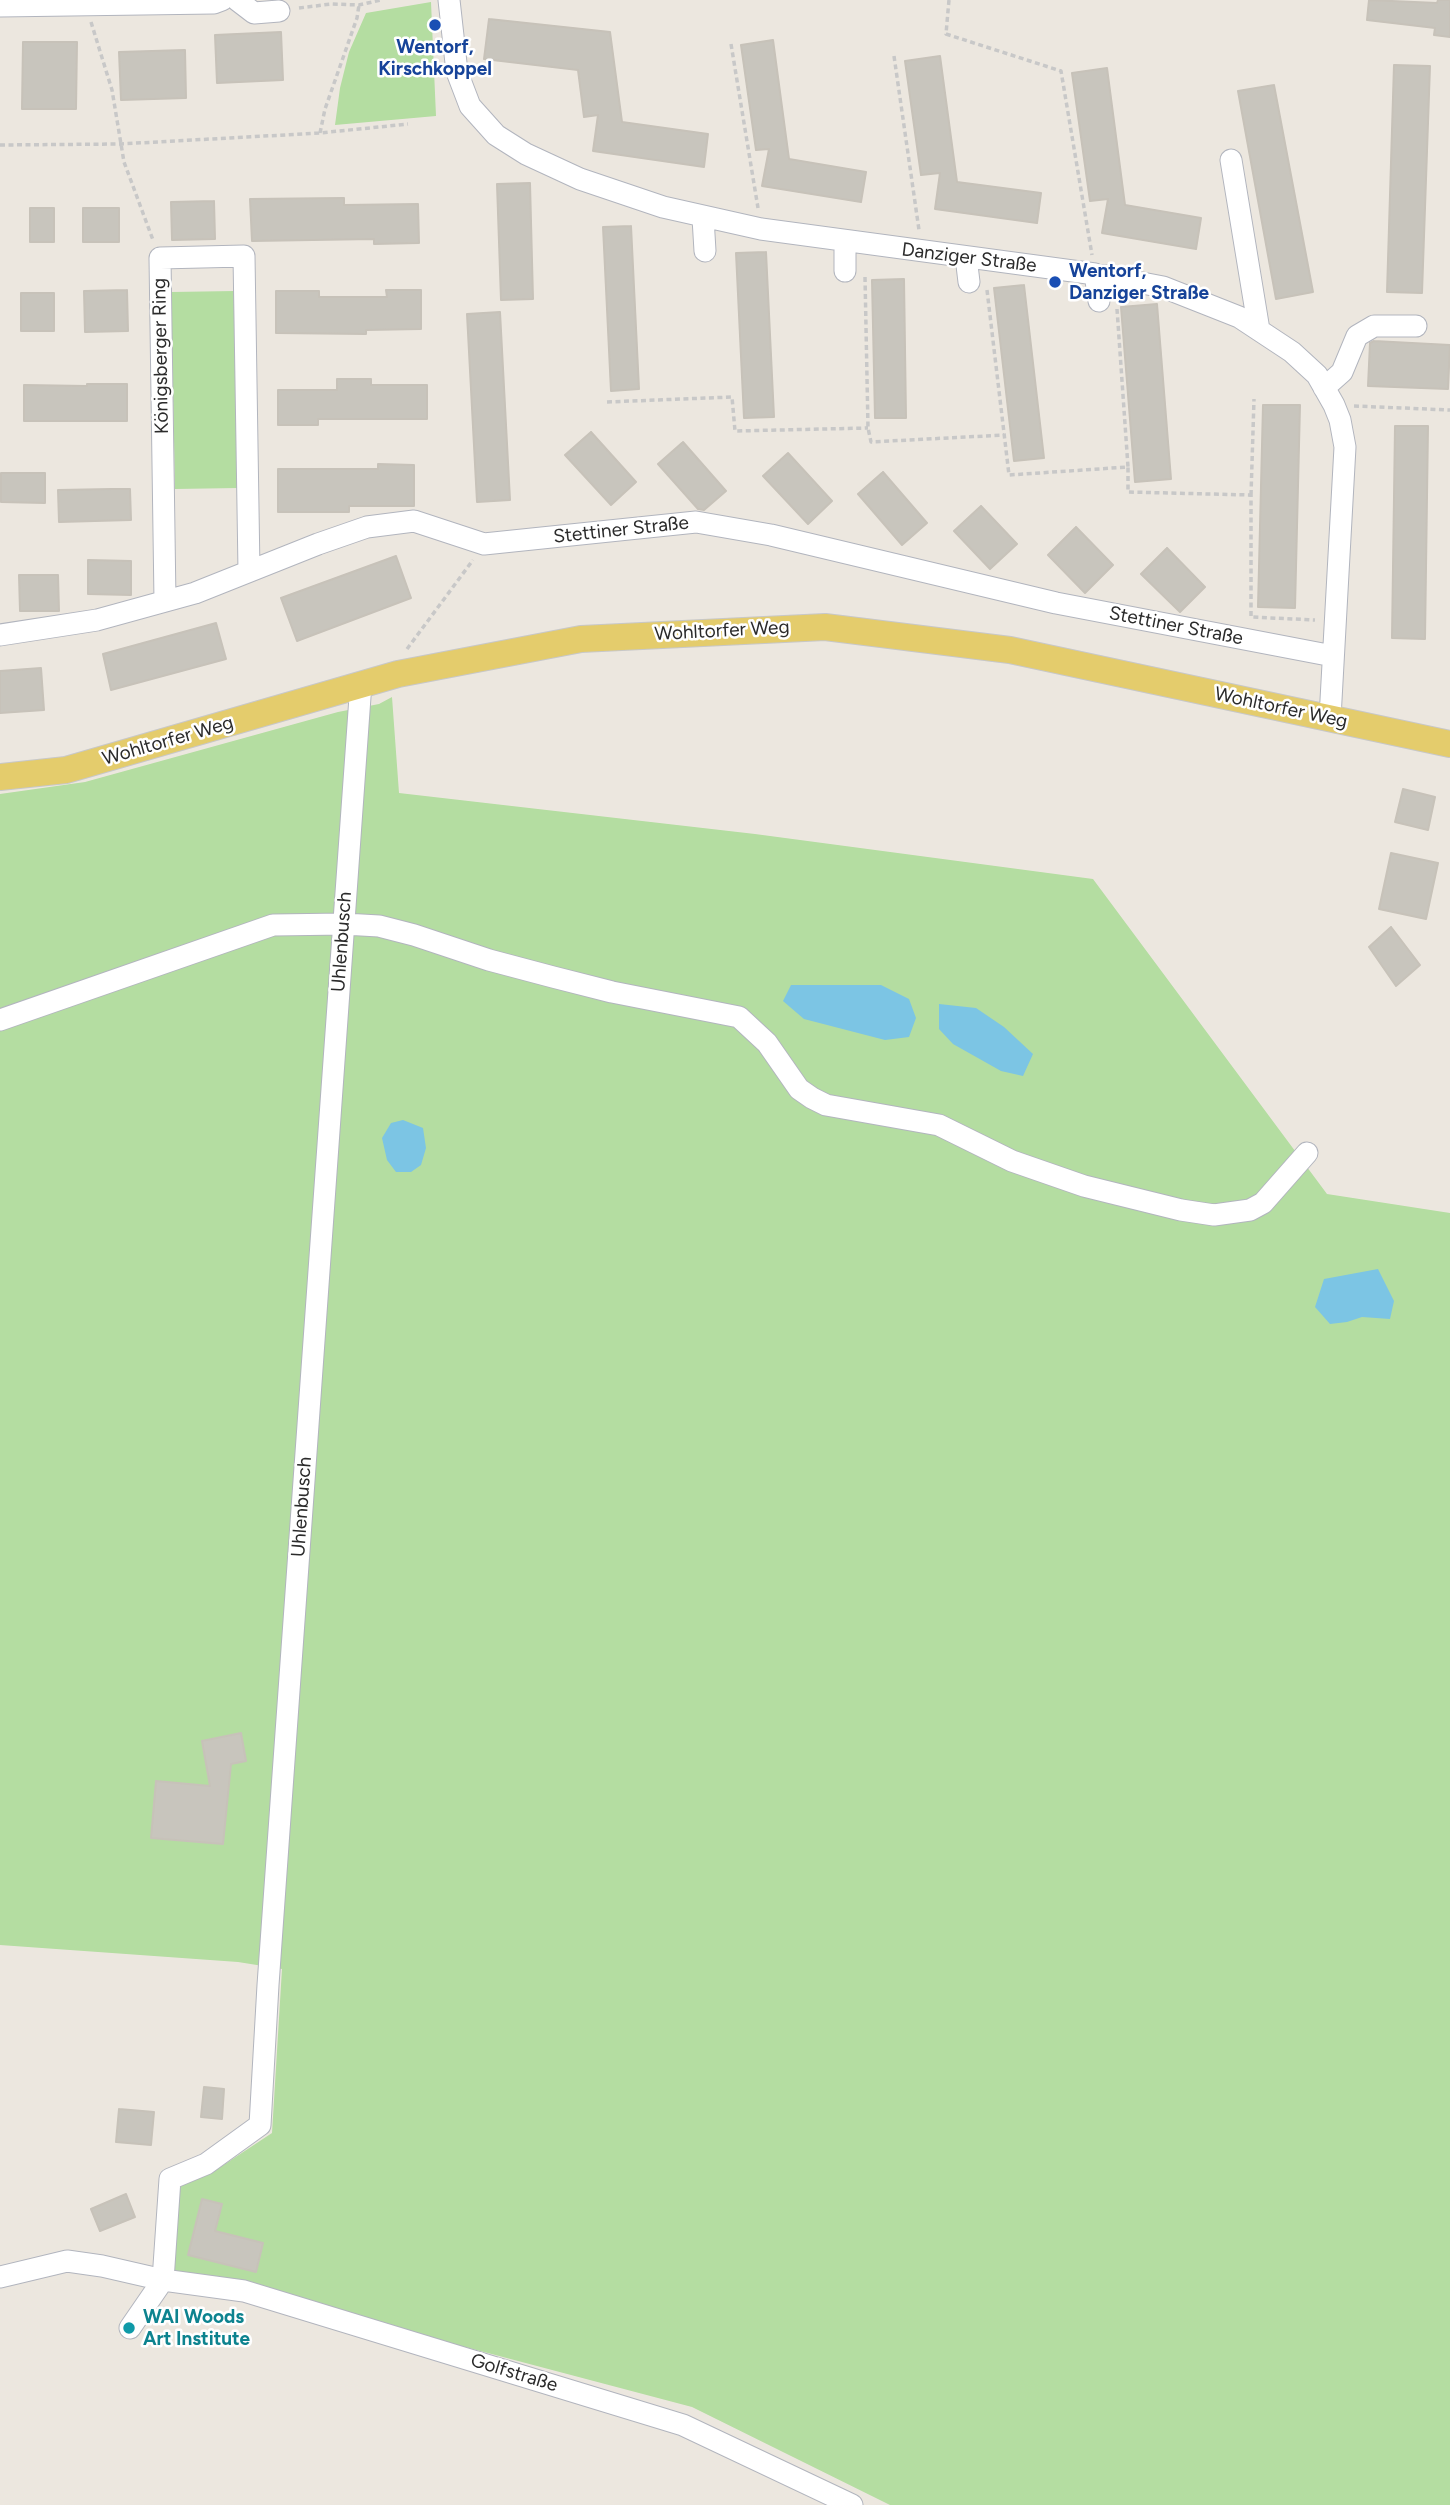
<!DOCTYPE html>
<meta charset="utf-8">
<style>
body{margin:0}
canvas{display:block;background:#ece7df}
</style>
<canvas width="1450" height="2505"></canvas>
<script>
const c = document.querySelector('canvas').getContext('2d');
c.lineJoin = 'round';
function fill(path, color) { c.fillStyle = color; c.fill(path, 'evenodd'); }
const shape = rows => new Path2D(rows.map(r => 'M' + r).join(''));
function stroke(path, color, width, dash) { c.strokeStyle = color; c.lineWidth = width; c.lineCap = dash ? 'butt' : 'round'; c.setLineDash(dash || []); c.stroke(path); }
function write(font, color, halo, rows, align = 'center') {
  c.font = font + ' Figtree,sans-serif'; c.lineWidth = 5; c.setLineDash([]); c.textBaseline = 'middle'; c.strokeStyle = halo; c.fillStyle = color; for (const [text, x, y, turn = 0] of rows) {
    c.save(); c.translate(x, y); c.rotate((+turn || 0) * Math.PI / 180); c.textAlign = isNaN(turn) ? turn : align; if (halo) c.strokeText(text, 0, 0); c.fillText(text, 0, 0); c.restore();
  }
}
const green = shape([
 [431,2,436,116,335,125,340,88,349,52,366,13],
 [235,291,238,488,175,489,171,292],
 [392,697,399,793,755,834,1093,879,1327,1194,1450,1213,1450,2505,890,2505,692,2407,174,2270,174,2184,219,2168,272,2133,282,1969,238,1962,0,1945,0,794,85,782,338,712,379,704]
]);
const water = shape([
 [791,985,881,985,909,999,916,1018,909,1037,885,1040,804,1019,783,1001],
 [939,1004,976,1008,1004,1027,1033,1054,1023,1076,1001,1071,953,1044,939,1029],
 [403,1120,423,1128,426,1148,421,1165,411,1172,396,1172,387,1160,382,1138,391,1123],
 [1378,1269,1394,1301,1390,1319,1362,1317,1347,1322,1330,1324,1315,1307,1324,1279]
]);
const building = shape([
 [1369,0,1437,3,1438,0,1450,0,1450,37,1434,35,1435,28,1367,20,1369,0],
 [489,19,610,32,622,122,708,134,704,167,593,151,598,115,584,117,578,70,484,59,489,19],
 [281,32,283,80,217,83,215,35,281,32],
 [773,40,789,159,866,172,861,202,762,186,769,149,756,150,741,45,773,40],
 [23,42,77,42,76,109,22,109,23,42],
 [185,50,186,98,121,100,119,52,185,50],
 [940,56,957,182,1041,193,1037,223,935,209,940,173,921,175,905,61,940,56],
 [1394,65,1430,66,1422,293,1387,292,1394,65],
 [1107,68,1125,205,1201,218,1196,249,1102,233,1108,199,1090,201,1072,73,1107,68],
 [1274,85,1313,292,1276,299,1238,91,1274,85],
 [530,183,533,299,501,300,497,184,530,183],
 [344,198,344,205,418,204,419,243,374,244,374,239,252,241,250,199,344,198],
 [214,201,215,239,172,240,171,202,214,201],
 [30,208,54,208,54,242,30,242,30,208],
 [83,208,119,208,119,242,83,242,83,208],
 [631,226,639,389,611,391,603,227,631,226],
 [766,252,774,417,744,418,736,253,766,252],
 [904,279,906,418,875,418,872,280,904,279],
 [1024,285,1044,458,1014,461,994,288,1024,285],
 [127,290,128,331,85,332,84,291,127,290],
 [386,290,421,290,421,329,366,330,366,334,276,333,276,291,319,291,319,297,387,297,386,290],
 [21,293,54,293,54,331,21,331,21,293],
 [1157,304,1171,479,1135,482,1121,307,1157,304],
 [500,312,510,500,477,502,467,314,500,312],
 [1374,341,1450,345,1448,389,1368,386,1370,343,1374,341],
 [337,379,371,379,371,385,427,385,427,419,318,419,318,425,278,425,278,390,337,390,337,379],
 [87,384,127,384,127,421,24,421,24,385,87,386,87,384],
 [1263,405,1300,405,1295,608,1258,607,1263,405],
 [1395,426,1428,426,1425,639,1392,638,1395,426],
 [591,432,636,482,611,505,565,455,591,432],
 [683,442,726,491,704,510,698,509,658,464,683,442],
 [788,453,832,501,808,524,763,476,788,453],
 [378,464,414,465,414,506,349,506,349,512,278,512,278,469,378,469,378,464],
 [883,472,927,523,902,545,858,494,883,472],
 [1,473,45,473,45,503,1,502,1,473],
 [112,489,130,489,131,520,59,522,58,490,112,489],
 [981,506,1017,544,990,569,954,531,981,506],
 [1076,527,1113,565,1085,593,1048,555,1076,527],
 [1167,548,1205,587,1180,612,1141,574,1167,548],
 [396,556,411,598,297,641,281,598,396,556],
 [88,560,131,561,131,595,88,594,88,560],
 [19,575,58,575,59,611,20,611,19,575],
 [216,623,226,659,111,690,103,654,216,623],
 [41,668,44,710,0,713,0,671,41,668],
 [1403,789,1435,797,1428,830,1395,822,1403,789],
 [1391,853,1438,863,1426,919,1379,909,1391,853],
 [1391,927,1420,965,1396,986,1369,947,1391,927],
 [241,1733,246,1761,231,1764,223,1844,151,1838,156,1781,210,1786,202,1741,241,1733],
 [204,2087,224,2089,222,2119,201,2117,204,2087],
 [119,2109,154,2112,151,2145,116,2142,119,2109],
 [126,2194,135,2217,100,2231,91,2209,126,2194],
 [202,2199,222,2204,215,2231,263,2243,256,2272,188,2255,202,2199]
]);
const path = shape([
 [949,0,946,34,1061,71,1092,255],
 [299,8,331,4,359,5,381,0],
 [91,22,112,90,124,162,153,240],
 [731,44,758,208],
 [894,56,919,230],
 [320,133,325,109,357,18,359,5],
 [0,145,120,144,320,133,408,124],
 [865,277,868,428,871,442,1004,435],
 [987,290,1009,475,1128,467,1128,492,1251,495,1251,617,1315,620],
 [1117,309,1128,467],
 [607,402,732,397,735,431,868,428],
 [1354,406,1450,410],
 [1251,495,1254,399],
 [407,649,473,560]
]);
const minor = shape([
 [237,0,254,13,279,11],
 [449,0,457,72,470,106,496,135,526,154,580,179,663,207,761,229,1095,274,1163,287,1239,317,1292,352,1317,375,1334,405,1340,420,1345,447,1330,718],
 [0,6,214,3,222,0],
 [1231,160,1259,330],
 [703,218,705,251],
 [845,241,845,271],
 [966,257,969,282],
 [1095,274,1099,301],
 [1324,388,1342,372,1357,336,1374,326,1416,326],
 [165,601,160,258,244,256,249,571],
 [0,635,97,620,195,593,318,544,367,527,414,521,484,544,696,522,771,535,1056,603,1333,656],
 [0,1020,273,925,344,924,379,926,414,935,489,960,553,977,612,992,739,1017,767,1043,799,1089,812,1098,826,1105,939,1125,1012,1161,1084,1186,1181,1210,1214,1215,1250,1210,1263,1203,1307,1153],
 [0,2277,67,2261,102,2266,163,2280,244,2291,683,2425,852,2505],
 [163,2280,170,2179,206,2164,260,2125,268,1985,361,683],
 [130,2328,163,2280]
]);
const major = shape([
 [0,777,66,770,398,674,581,639,825,627,1010,650,1450,744]
]);
const markers = [
 [435,25,7,"#1a4fb4"],
 [1055,282,7,"#1a4fb4"],
 [129,2328,7,"#0f9aa8"]
];
const transitNames = [
 ["Wentorf,",435,47],
 ["Kirschkoppel",435,69],
 ["Wentorf,",1069,271,"left"],
 ["Danziger Straße",1069,293,"left"]
];
const streetNames = [
 ["Danziger Straße",969,258,7],
 ["Königsberger Ring",161,356,-91],
 ["Stettiner Straße",621,530,-6],
 ["Stettiner Straße",1176,626,11],
 ["Wohltorfer Weg",722,631,-3],
 ["Wohltorfer Weg",1281,708,12],
 ["Wohltorfer Weg",168,741,-16],
 ["Uhlenbusch",342,942,-86],
 ["Uhlenbusch",302,1507,-86],
 ["Golfstraße",514,2373,17]
];
const cultureNames = [
 ["WAI Woods",143,2317],
 ["Art Institute",143,2339]
];
fill(green, '#b4dda1');
fill(water, '#7cc5e4');
fill(building, '#c8c5bd');
stroke(building, '#c7c2b9', 2);
stroke(minor, '#b2b5be', 23);
stroke(major, '#c8c8c8', 28);
stroke(path, '#c8c8c8', 3.5, [5, 3.5]);
stroke(minor, '#fff', 21);
stroke(major, '#e4cc6c', 26);
for (const [x, y, r, color] of markers) { const dot = new Path2D(); dot.arc(x, y, r, 0, 2 * Math.PI); c.fillStyle = color; c.fill(dot); stroke(dot, '#fff', 2.5); }
write('bold 19px', '#164399', '#fff', transitNames);
write('19px', '#2b2b2b', '#fff', streetNames);
write('bold 19px', '#0d838f', '#fff', cultureNames, 'left');
</script>
